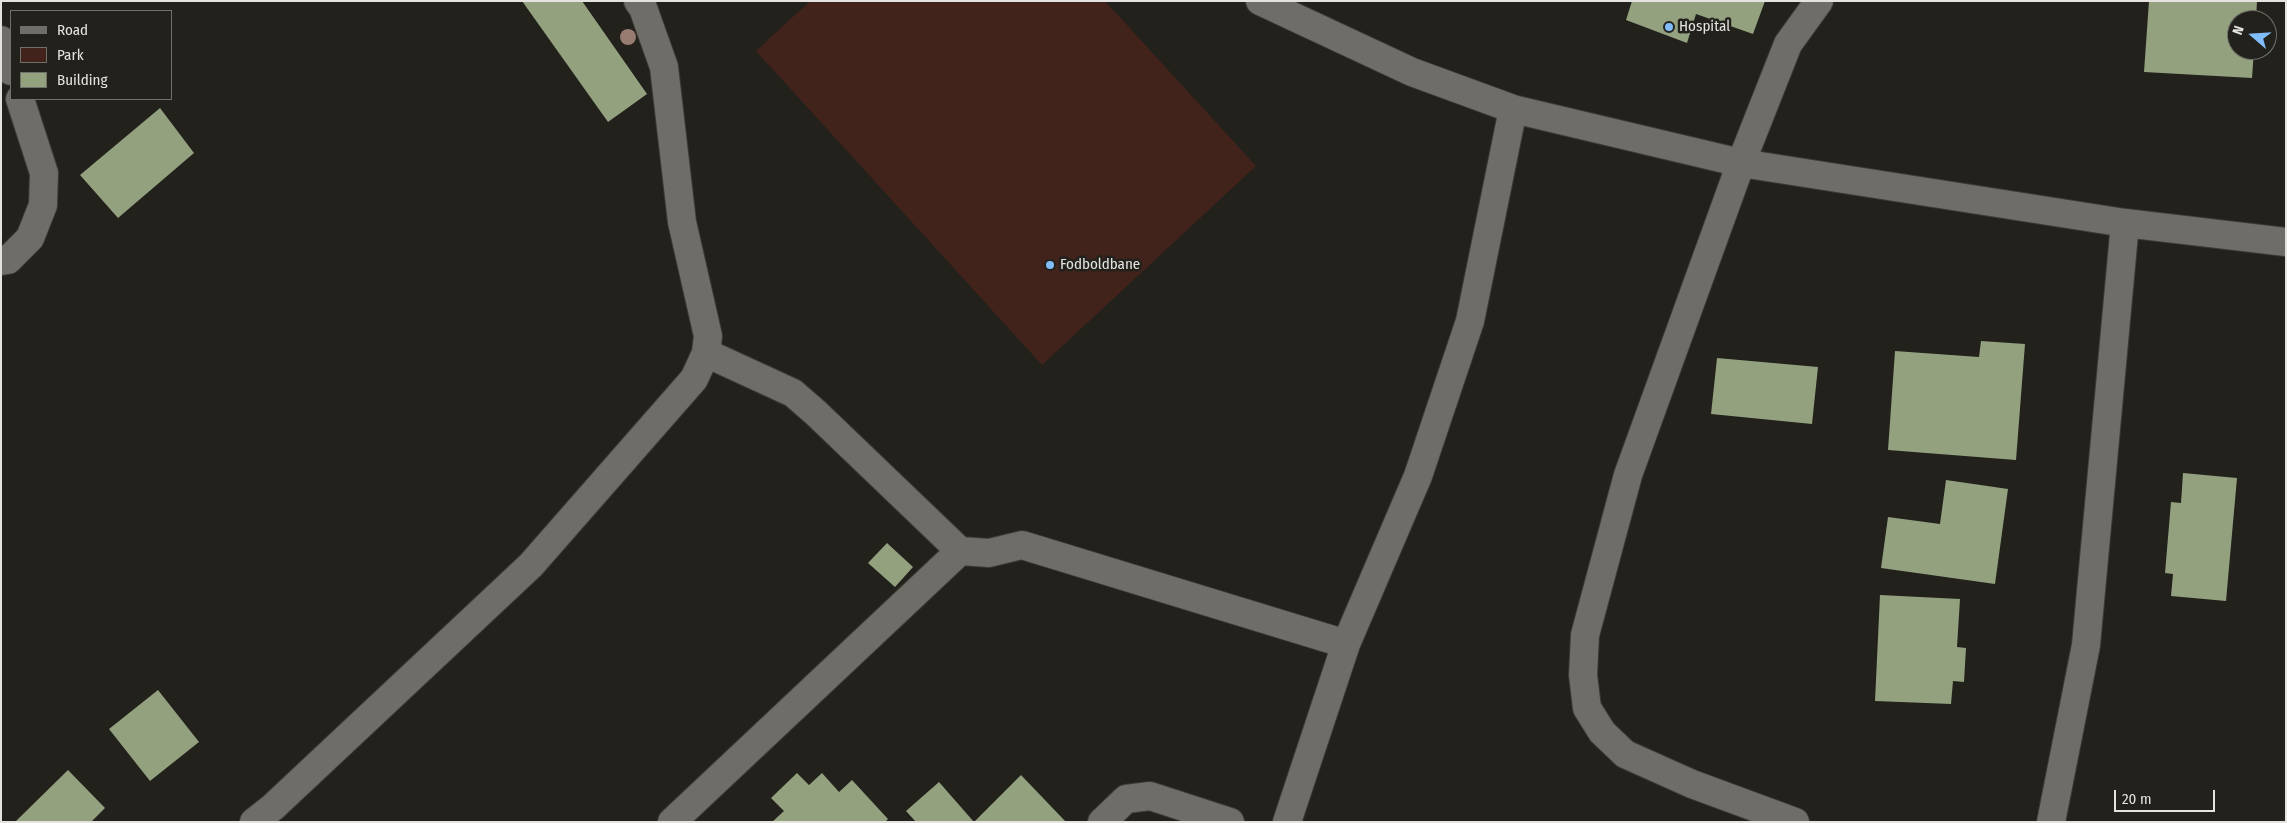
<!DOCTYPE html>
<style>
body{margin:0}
#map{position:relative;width:2287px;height:823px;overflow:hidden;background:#22211c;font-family:"Fira Sans Condensed",sans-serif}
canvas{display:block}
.frame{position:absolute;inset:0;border:2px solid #e4e3e0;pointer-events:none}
.legend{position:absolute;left:10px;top:10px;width:162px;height:90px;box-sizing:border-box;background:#22211c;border:1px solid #706f6a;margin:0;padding:6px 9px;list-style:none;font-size:15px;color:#e4e3e0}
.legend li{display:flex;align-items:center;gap:10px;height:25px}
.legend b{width:25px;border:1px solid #706f6a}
.north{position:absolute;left:2227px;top:10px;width:50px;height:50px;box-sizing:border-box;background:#22211c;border:1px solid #706f6a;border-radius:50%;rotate:289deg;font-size:14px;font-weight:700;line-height:20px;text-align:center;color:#e4e3e0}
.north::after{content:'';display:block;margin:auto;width:18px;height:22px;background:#80bdfa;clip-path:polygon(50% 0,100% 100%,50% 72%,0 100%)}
.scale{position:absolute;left:2114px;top:790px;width:101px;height:22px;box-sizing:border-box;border:2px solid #e4e3e0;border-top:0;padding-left:6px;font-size:15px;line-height:18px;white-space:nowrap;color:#e4e3e0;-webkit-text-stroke:4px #22211c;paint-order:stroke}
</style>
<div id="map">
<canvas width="2287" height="823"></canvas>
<div class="frame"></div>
<ul class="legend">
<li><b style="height:6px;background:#6e6d67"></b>Road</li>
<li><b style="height:14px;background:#42231c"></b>Park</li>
<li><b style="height:14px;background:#93a17f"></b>Building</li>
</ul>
<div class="north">N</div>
<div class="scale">20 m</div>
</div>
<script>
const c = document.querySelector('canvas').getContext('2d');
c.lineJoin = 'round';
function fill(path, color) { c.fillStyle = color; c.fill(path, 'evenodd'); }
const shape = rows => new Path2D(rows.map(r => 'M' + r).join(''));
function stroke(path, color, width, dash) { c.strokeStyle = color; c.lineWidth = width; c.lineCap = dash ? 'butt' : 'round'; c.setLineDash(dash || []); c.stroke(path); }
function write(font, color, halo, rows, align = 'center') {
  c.font = font + ' "Fira Sans Condensed",sans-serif'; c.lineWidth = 5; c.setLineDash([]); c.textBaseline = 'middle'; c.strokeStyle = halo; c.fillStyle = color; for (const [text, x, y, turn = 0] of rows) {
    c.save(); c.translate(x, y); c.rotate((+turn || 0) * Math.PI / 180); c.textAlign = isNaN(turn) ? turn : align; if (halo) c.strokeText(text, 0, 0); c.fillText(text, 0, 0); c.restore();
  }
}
const green = shape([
 [810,1,1105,1,1256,166,1042,365,756,51]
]);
const building = shape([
 [522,1,582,1,647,94,608,122],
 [1632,1,1765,1,1753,34,1696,14,1687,43,1626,20],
 [2149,1,2257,1,2256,20,2237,20,2237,50,2254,50,2252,78,2144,72],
 [160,108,194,153,118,218,80,175],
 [1981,341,2025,344,2016,460,1888,450,1895,351,1979,357],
 [1717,358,1818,367,1812,424,1711,414],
 [2183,473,2237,478,2226,601,2171,596,2173,574,2165,573,2171,502,2181,503],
 [1946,480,2008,489,1995,584,1881,568,1888,517,1940,524],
 [887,543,913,567,895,587,868,563],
 [1880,595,1960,599,1957,647,1966,648,1964,682,1953,681,1951,704,1875,701],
 [158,690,199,742,150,781,109,729],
 [68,770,105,808,91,822,15,822],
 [797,773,809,785,822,773,839,792,852,780,888,819,885,822,772,822,784,811,771,798],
 [1021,775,1066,822,974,822],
 [939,782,974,822,916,822,906,811]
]);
const minor = shape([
 [1260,1,1412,72,1513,109,1741,163,2125,223,2286,242],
 [1,40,11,71],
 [1,261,8,260,30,238,43,205,44,173,20,99],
 [706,353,793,393,816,413,960,551,989,553,1022,545,1346,644],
 [254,822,273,807,531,565,694,379,706,353,708,336,682,222,664,67,643,8,638,1],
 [672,822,960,551],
 [1102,822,1126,799,1150,796,1230,822],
 [1287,822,1346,644,1418,476,1470,321,1513,109],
 [1795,822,1692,784,1625,754,1602,732,1587,708,1583,675,1585,635,1628,475,1741,163,1788,44,1819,1],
 [2051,822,2086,645,2125,223]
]);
const trees = [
 [628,37]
];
const markers = [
 [1669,27,5,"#80bdfa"],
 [1050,265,5,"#80bdfa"]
];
const poiNames = [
 ["Hospital",1679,27],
 ["Fodboldbane",1060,265]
];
fill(green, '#42231c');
fill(building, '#93a17f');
stroke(minor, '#3c3b37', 30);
stroke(minor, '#6e6d67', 28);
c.fillStyle = '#987b71';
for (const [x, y] of trees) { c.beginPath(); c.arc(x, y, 8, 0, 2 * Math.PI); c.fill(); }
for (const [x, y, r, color] of markers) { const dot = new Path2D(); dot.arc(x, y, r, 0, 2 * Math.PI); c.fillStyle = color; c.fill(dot); stroke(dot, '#22211c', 2); }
write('15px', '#e4e3e0', '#22211c', poiNames, 'left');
</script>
